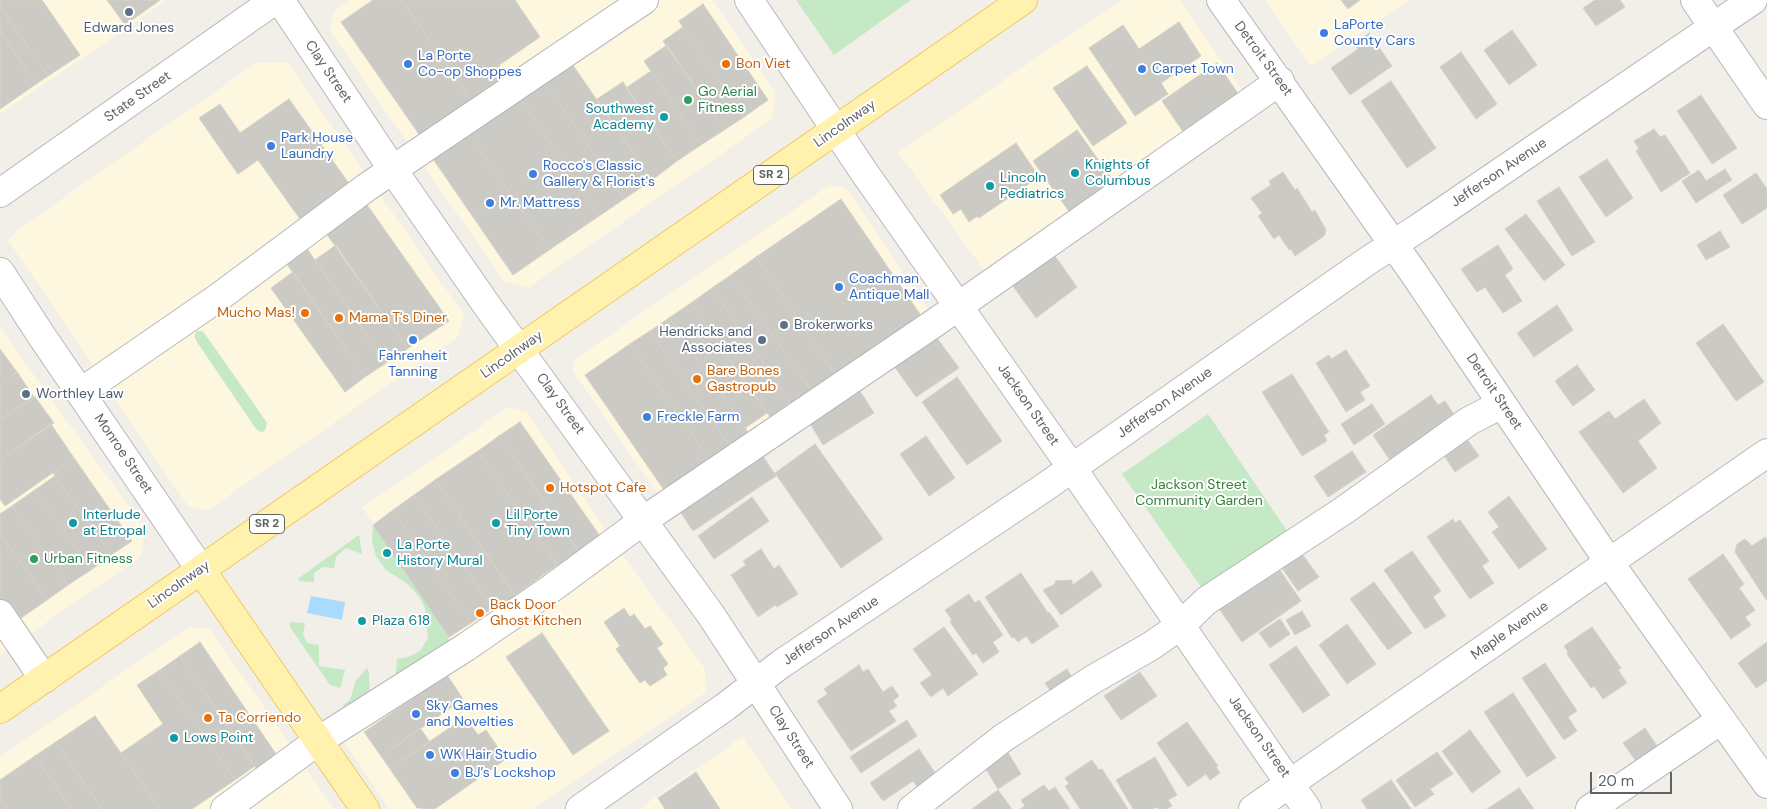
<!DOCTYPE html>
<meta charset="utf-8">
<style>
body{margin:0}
#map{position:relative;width:1767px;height:809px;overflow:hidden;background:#f1efe8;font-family:"DM Sans",sans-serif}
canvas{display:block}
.scale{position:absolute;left:1590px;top:772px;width:82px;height:22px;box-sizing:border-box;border:2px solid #5f6368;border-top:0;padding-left:6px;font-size:15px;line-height:18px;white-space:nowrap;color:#5f6368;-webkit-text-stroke:4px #fff;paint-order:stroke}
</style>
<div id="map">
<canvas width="1767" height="809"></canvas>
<div class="scale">20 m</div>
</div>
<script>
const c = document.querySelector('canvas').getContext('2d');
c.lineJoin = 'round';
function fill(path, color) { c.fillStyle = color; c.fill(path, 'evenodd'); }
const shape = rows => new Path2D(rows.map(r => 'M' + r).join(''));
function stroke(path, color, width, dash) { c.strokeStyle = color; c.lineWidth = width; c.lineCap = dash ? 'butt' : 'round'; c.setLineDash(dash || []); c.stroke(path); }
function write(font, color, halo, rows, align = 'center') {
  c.font = font + ' "DM Sans",sans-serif'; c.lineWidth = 4; c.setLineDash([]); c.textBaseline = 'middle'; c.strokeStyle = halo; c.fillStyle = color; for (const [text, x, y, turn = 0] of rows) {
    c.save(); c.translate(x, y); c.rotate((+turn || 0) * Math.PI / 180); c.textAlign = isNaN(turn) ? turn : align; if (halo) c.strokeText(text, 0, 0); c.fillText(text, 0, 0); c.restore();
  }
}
const commercial = shape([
 [0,0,167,0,0,114],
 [351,0,712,0,775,91,772,119,528,288,504,281,330,31,334,11],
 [1122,0,1180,0,1245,95,989,277,898,152],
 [1265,0,1409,0,1311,66],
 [287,62,464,315,458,337,208,510,188,506,8,240,19,229,256,63],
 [830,185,846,188,931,314,660,497,572,370,576,358],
 [0,328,145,529,141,556,0,655],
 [509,407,527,412,611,539,705,669,706,692,533,809,389,809,340,735,454,643,362,507],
 [189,627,210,629,334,809,0,809,0,757],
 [742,737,792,809,639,809]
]);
const green = shape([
 [796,0,911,0,834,55],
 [197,331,202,331,205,334,252,401,267,423,265,431,261,432,256,429,197,342,195,338,195,334],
 [1208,414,1289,534,1204,591,1122,474],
 [373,525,449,637,447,645,395,681,397,659,408,657,420,651,428,638,425,608,420,598,408,584,386,570,376,556,372,541],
 [359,535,362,554,346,548,336,557,334,568,323,567,314,573,314,582,299,581,299,578],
 [289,622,305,623,303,634,307,643,319,645,319,666,345,670,340,688,330,685,290,627],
 [367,668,369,672,370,698,348,713,343,705,350,700,356,680]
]);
const water = shape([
 [311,596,345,602,342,620,307,613]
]);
const building = shape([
 [0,0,42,0,80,55,48,76,0,6,0,0],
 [107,0,160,0,125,25,107,0],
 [373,0,402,0,474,105,423,140,341,22,373,0],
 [402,0,515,0,540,37,499,65,510,80,474,105,402,0],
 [1341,0,1360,0,1348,9,1341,0],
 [1595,0,1620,0,1625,7,1596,26,1583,8,1595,0],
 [703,4,768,100,744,117,679,21,703,4],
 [0,6,48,76,36,84,0,31,0,6],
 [1179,22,1201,56,1161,83,1168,94,1135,116,1089,48,1123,25,1139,49,1179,22],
 [683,27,744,117,724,130,663,41,683,27],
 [1512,30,1537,65,1509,85,1484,50,1512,30],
 [0,31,36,84,0,109,0,31],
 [1369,33,1392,66,1350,95,1331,68,1358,49,1354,44,1369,33],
 [667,45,724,130,701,145,644,61,667,45],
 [1461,52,1497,104,1476,119,1440,67,1461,52],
 [570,61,652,180,624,199,543,79,570,61],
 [1217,63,1239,95,1184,133,1162,101,1217,63],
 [1087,66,1127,123,1093,146,1053,88,1087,66],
 [651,71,701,145,677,161,626,88,651,71],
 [543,79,624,199,599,216,518,96,543,79],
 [1391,81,1436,148,1407,168,1361,101,1391,81],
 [623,82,677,161,652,180,597,99,623,82],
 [1701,95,1737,148,1712,164,1677,111,1701,95],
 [518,96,599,216,549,250,467,131,518,96],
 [289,99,350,185,300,219,258,160,238,174,199,118,220,104,240,133,289,99],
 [1654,129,1660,137,1665,135,1690,173,1661,192,1636,151,1639,149,1634,141,1654,129],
 [1077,130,1117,186,1073,217,1033,161,1077,130],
 [467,131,549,250,513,275,431,156,467,131],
 [1016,143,1039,177,979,218,977,216,969,222,961,209,953,214,940,195,1016,143],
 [1607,159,1633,198,1606,217,1579,177,1607,159],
 [1725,169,1732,180,1696,203,1682,181,1699,170,1706,181,1725,169],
 [1283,172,1295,190,1297,188,1312,212,1315,210,1326,230,1324,236,1295,256,1291,249,1289,250,1279,235,1274,239,1258,216,1262,213,1251,198,1271,185,1269,181,1283,172],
 [1756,173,1767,189,1767,208,1742,224,1723,195,1756,173],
 [1559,187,1595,242,1572,256,1537,201,1559,187],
 [841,199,922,317,836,375,756,257,841,199],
 [365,202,449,321,407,349,324,230,365,202],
 [1526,214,1565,265,1544,281,1505,229,1526,214],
 [1720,231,1730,247,1706,260,1697,245,1720,231],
 [303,243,386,363,365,377,282,257,303,243],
 [336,245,407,349,386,363,315,260,336,245],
 [1498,245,1513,269,1505,275,1522,301,1503,313,1485,287,1477,292,1461,269,1498,245],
 [1055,256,1077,287,1036,318,1010,282,1041,259,1046,262,1055,256],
 [756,257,836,375,812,392,731,275,756,257],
 [293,272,365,377,345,392,271,288,293,272],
 [731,275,812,392,792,405,712,288,731,275],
 [712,288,790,402,770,417,691,303,712,288],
 [691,303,767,413,745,428,669,318,691,303],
 [1557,305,1573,330,1534,357,1517,333,1557,305],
 [669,318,748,432,729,445,650,331,669,318],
 [1723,324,1764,382,1736,401,1696,343,1723,324],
 [650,331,729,445,709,459,630,344,650,331],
 [934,334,959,368,916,397,892,363,934,334],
 [630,344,709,459,664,490,585,375,630,344],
 [0,349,17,372,0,383,0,349],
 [1346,350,1370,386,1360,392,1365,400,1346,412,1316,363,1329,355,1331,359,1346,350],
 [1577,365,1595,390,1573,406,1555,381,1577,365],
 [17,372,34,397,0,420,0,383,17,372],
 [1292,374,1329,432,1324,435,1327,441,1302,456,1262,392,1292,374],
 [957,377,1002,441,967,465,922,402,957,377],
 [860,391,874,413,823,445,810,423,860,391],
 [1431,395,1438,405,1445,401,1459,422,1394,466,1373,435,1431,395],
 [35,397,54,423,0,460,0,420,35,397],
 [1644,399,1661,423,1638,441,1657,468,1623,493,1579,432,1609,411,1615,419,1644,399],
 [1372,404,1385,424,1354,445,1341,424,1372,404],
 [520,422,602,539,580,554,499,436,520,422],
 [51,424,74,458,5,506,0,499,0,460,51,424],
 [1464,435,1479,456,1455,472,1441,451,1464,435],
 [499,436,582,556,561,571,478,451,499,436],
 [926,436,955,478,929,496,900,454,926,436],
 [815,444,883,539,841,568,775,473,815,444],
 [759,450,776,476,693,531,677,507,759,450],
 [478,451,557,565,515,595,435,480,478,451],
 [1352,451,1366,472,1328,497,1314,476,1352,451],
 [74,458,132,541,111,555,53,473,74,458],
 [55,476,111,555,91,570,35,490,55,476],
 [435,480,518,600,497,614,414,495,435,480],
 [35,490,91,570,68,585,12,506,35,490],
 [414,495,493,608,471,623,393,510,414,495],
 [1509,496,1547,549,1519,569,1492,532,1499,527,1488,512,1509,496],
 [752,497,769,521,714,559,698,536,752,497],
 [12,506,68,585,47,600,0,534,0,514,12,506],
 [393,510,471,623,449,637,373,525,393,510],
 [1453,519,1455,523,1460,520,1489,561,1482,566,1494,583,1470,599,1427,537,1453,519],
 [0,534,47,600,14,623,0,604,0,534],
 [1765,537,1767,540,1767,601,1735,552,1737,544,1745,539,1752,546,1765,537],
 [761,549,774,569,779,565,798,594,777,607,775,605,758,617,731,575,746,565,743,561,761,549],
 [1412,551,1441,591,1433,597,1446,616,1425,629,1384,570,1412,551],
 [1302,554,1319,577,1298,591,1282,568,1302,554],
 [1723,554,1744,584,1739,588,1755,610,1745,617,1751,625,1731,639,1688,579,1723,554],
 [1277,566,1301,601,1242,642,1218,607,1277,566],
 [1092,571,1102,586,1061,615,1043,590,1055,584,1055,581,1072,580,1072,584,1074,584,1092,571],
 [1021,573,1048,613,1049,612,1059,626,1032,644,1026,636,1018,642,1014,637,1012,638,985,597,1021,573],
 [1374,582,1412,633,1388,650,1350,599,1374,582],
 [969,594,975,603,979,600,1003,635,993,642,999,652,983,663,976,653,973,655,950,622,952,620,945,610,969,594],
 [624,608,630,617,634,614,645,629,650,626,663,644,657,648,668,664,663,668,667,675,650,686,645,680,640,683,616,649,620,646,604,622,624,608],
 [1302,611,1311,626,1295,635,1286,620,1302,611],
 [1280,619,1290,634,1270,648,1259,633,1280,619],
 [1347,624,1376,664,1347,684,1319,645,1347,624],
 [944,627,978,674,948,696,943,688,931,697,920,683,932,675,913,649,944,627],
 [1592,627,1621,668,1618,670,1627,683,1603,699,1594,686,1591,688,1567,654,1568,652,1564,646,1592,627],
 [542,633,609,731,573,755,506,657,542,633],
 [200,642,280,760,260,774,180,656,200,642],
 [1767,642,1767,681,1756,688,1738,663,1767,642],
 [1296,646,1330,695,1303,713,1269,665,1296,646],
 [180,656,255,766,235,780,160,670,180,656],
 [1545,663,1577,711,1568,717,1577,731,1564,740,1522,678,1545,663],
 [859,665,863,672,868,669,883,692,892,686,899,696,893,701,897,706,889,711,896,721,851,751,817,701,828,694,824,689,859,665],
 [1067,669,1076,684,1055,698,1045,683,1067,669],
 [160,670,235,780,192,809,160,809,121,753,163,724,137,685,160,670],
 [1140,672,1157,696,1121,720,1104,696,1140,672],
 [447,675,463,699,381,756,364,732,447,675],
 [1513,693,1556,758,1527,777,1484,712,1513,693],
 [95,716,121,753,160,809,102,809,56,742,95,716],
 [465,717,478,735,486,730,506,759,435,809,417,808,390,769,465,717],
 [907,720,917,736,861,773,850,757,907,720],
 [1187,722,1218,766,1216,767,1220,773,1210,780,1206,774,1188,787,1157,743,1187,722],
 [420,728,430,742,390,769,381,756,420,728],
 [1645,728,1659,749,1638,764,1623,743,1645,728],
 [1470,730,1501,772,1472,793,1442,751,1470,730],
 [56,742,102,809,71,809,35,756,56,742],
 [919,749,938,777,920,790,913,781,883,801,870,783,919,749],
 [1007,751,1021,774,998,789,984,766,1007,751],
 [1437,752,1453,774,1430,789,1434,794,1415,807,1396,780,1437,752],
 [35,756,71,809,8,809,0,797,0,780,35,756],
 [1155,757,1177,795,1168,800,1172,806,1167,809,1158,809,1156,807,1153,809,1133,809,1116,780,1155,757],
 [1092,760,1099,770,1102,769,1128,809,1080,809,1065,786,1069,784,1065,778,1092,760],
 [696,772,720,809,665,809,658,798,696,772],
 [1391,780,1411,809,1367,809,1361,800,1391,780],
 [1044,785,1049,791,1055,787,1070,809,1020,809,1025,806,1021,800,1044,785],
 [1519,788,1534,809,1487,809,1519,788],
 [998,790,1012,809,972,809,998,790],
 [0,797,8,809,0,809,0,797]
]);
const minor = shape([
 [280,0,393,170,488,307,711,615,838,809],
 [749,0,864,172,1072,468,1307,809],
 [1221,0,1413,272,1609,562,1767,784],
 [1695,0,1767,105],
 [0,193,275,0],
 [0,272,41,335,201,570],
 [81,392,219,297,367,187,644,0],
 [0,614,44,679],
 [225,809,318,741,466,647,552,588,644,520,933,324,1280,81],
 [580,809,725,707,781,664,1045,487,1366,262,1420,227,1753,0],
 [912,809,1003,738,1092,680,1151,646,1181,625,1206,601,1343,511,1469,421,1502,404],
 [1253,809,1767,453],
 [1590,809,1721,720]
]);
const major = shape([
 [201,570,365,809],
 [0,709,1023,0]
]);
const markers = [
 [129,12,5,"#5c6f8a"],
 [1324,33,5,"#3f7fe0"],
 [408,64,5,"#3f7fe0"],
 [726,64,5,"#e8710a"],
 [1142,69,5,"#3f7fe0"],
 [688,100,5,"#2e9e5b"],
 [664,117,5,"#0f9aa8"],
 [271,146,5,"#3f7fe0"],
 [1075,173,5,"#0f9aa8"],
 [533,174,5,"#3f7fe0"],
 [990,186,5,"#0f9aa8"],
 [490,203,5,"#3f7fe0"],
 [839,287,5,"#3f7fe0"],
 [305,313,5,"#e8710a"],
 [339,318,5,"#e8710a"],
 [784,325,5,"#5c6f8a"],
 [413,340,5,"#3f7fe0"],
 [762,340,5,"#5c6f8a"],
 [697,379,5,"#e8710a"],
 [26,394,5,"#5c6f8a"],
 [647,417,5,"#3f7fe0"],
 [550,488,5,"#e8710a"],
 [73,523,5,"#0f9aa8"],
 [496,523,5,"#0f9aa8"],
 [387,553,5,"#0f9aa8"],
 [34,559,5,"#2e9e5b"],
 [480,613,5,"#e8710a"],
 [362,621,5,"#0f9aa8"],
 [416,714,5,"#3f7fe0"],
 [208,718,5,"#e8710a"],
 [174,738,5,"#0f9aa8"],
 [430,755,5,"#3f7fe0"],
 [455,773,5,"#3f7fe0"]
];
const shields = [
 [771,175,35],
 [267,524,35]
];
const shieldNames = [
 ["SR 2",771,175],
 ["SR 2",267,524]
];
const shopNames = [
 ["LaPorte",1334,25],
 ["County Cars",1334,41],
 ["La Porte",418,56],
 ["Co-op Shoppes",418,72],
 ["Carpet Town",1152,69],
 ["Park House",281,138],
 ["Laundry",281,154],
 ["Rocco's Classic",543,166],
 ["Gallery & Florist's",543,182],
 ["Mr. Mattress",500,203],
 ["Coachman",849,279],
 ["Antique Mall",849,295],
 ["Fahrenheit",413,356,"center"],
 ["Tanning",413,372,"center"],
 ["Freckle Farm",657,417],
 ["Sky Games",426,706],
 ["and Novelties",426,722],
 ["WK Hair Studio",440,755],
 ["BJ’s Lockshop",465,773]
];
const serviceNames = [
 ["Edward Jones",129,28,"center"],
 ["Brokerworks",794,325],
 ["Hendricks and",752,332,"right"],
 ["Associates",752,348,"right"],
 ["Worthley Law",36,394]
];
const streetNames = [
 ["Detroit Street",1263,59,54],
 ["Clay Street",328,72,56],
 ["State Street",138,97,-35],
 ["Lincolnway",845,124,-35],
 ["Jefferson Avenue",1499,173,-34],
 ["Lincolnway",512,355,-35],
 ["Detroit Street",1494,392,56],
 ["Jefferson Avenue",1165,403,-35],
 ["Clay Street",560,404,54],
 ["Jackson Street",1028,405,55],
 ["Monroe Street",123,454,56],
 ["Lincolnway",179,585,-35],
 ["Jefferson Avenue",831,631,-34],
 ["Maple Avenue",1510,631,-35],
 ["Clay Street",791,737,57],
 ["Jackson Street",1259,737,55]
];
const foodNames = [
 ["Bon Viet",736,64],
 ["Mucho Mas!",295,313,"right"],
 ["Mama T's Diner",349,318],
 ["Bare Bones",707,371],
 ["Gastropub",707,387],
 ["Hotspot Cafe",560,488],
 ["Back Door",490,605],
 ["Ghost Kitchen",490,621],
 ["Ta Corriendo",218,718]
];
const leisureNames = [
 ["Go Aerial",698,92],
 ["Fitness",698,108],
 ["Urban Fitness",44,559]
];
const cultureNames = [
 ["Southwest",654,109,"right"],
 ["Academy",654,125,"right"],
 ["Knights of",1085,165],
 ["Columbus",1085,181],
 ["Lincoln",1000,178],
 ["Pediatrics",1000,194],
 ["Interlude",83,515],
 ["at Etropal",83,531],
 ["Lil Porte",506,515],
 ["Tiny Town",506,531],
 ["La Porte",397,545],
 ["History Mural",397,561],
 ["Plaza 618",372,621],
 ["Lows Point",184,738]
];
const parkNames = [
 ["Jackson Street",1199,485],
 ["Community Garden",1199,501]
];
fill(commercial, '#fef7e0');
fill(green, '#c5e8c5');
fill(water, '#aadaff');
fill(building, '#cccac5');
stroke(building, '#d6d1c6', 1);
stroke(minor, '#b5b8bc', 30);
stroke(major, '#f2c960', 30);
stroke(minor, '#fff', 28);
stroke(major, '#fff2af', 28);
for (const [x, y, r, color] of markers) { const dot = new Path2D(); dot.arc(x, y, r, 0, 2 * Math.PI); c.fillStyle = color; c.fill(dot); stroke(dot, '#fff', 2); }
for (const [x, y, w] of shields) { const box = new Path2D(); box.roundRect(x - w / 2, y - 9.5, w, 19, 4); c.fillStyle = '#fff'; c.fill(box); stroke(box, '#5f6368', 1); }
write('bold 12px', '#5f6368', null, shieldNames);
write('14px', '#366cbe', '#fff', shopNames, 'left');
write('14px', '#4e5e75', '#fff', serviceNames, 'left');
write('14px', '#5f6368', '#fff', streetNames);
write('14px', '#c56008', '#fff', foodNames, 'left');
write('14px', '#27864d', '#fff', leisureNames, 'left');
write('14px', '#0d838f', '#fff', cultureNames, 'left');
write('14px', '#348238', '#fff', parkNames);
</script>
